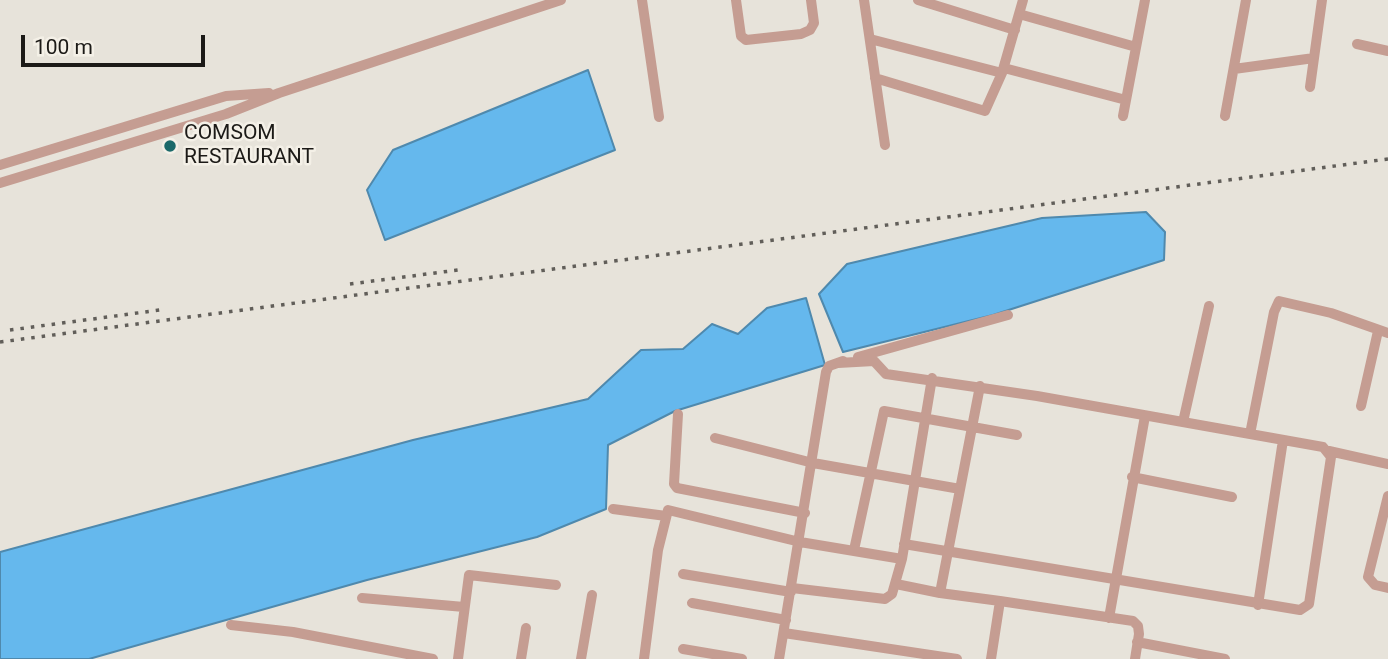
<!DOCTYPE html>
<style>
body{margin:0}
#map{position:relative;width:1388px;height:659px;overflow:hidden;background:#e7e3da;font-family:Roboto,sans-serif}
canvas{display:block}
.scale{position:absolute;left:21px;top:35px;width:184px;height:32px;box-sizing:border-box;border:4px solid #1c1a17;border-top:0;padding-left:9px;font-size:21px;line-height:24px;white-space:nowrap;color:#1c1a17;-webkit-text-stroke:5px #f4f0e7;paint-order:stroke}
</style>
<div id="map">
<canvas width="1388" height="659"></canvas>
<div class="scale">100 m</div>
</div>
<script>
const c = document.querySelector('canvas').getContext('2d');
c.lineJoin = 'round';
function fill(path, color) { c.fillStyle = color; c.fill(path, 'evenodd'); }
const shape = rows => new Path2D(rows.map(r => 'M' + r).join(''));
function stroke(path, color, width, dash) { c.strokeStyle = color; c.lineWidth = width; c.lineCap = dash ? 'butt' : 'round'; c.setLineDash(dash || []); c.stroke(path); }
function write(font, color, halo, rows, align = 'center') {
  c.font = font + ' Roboto,sans-serif'; c.lineWidth = 5; c.setLineDash([]); c.textBaseline = 'middle'; c.strokeStyle = halo; c.fillStyle = color; for (const [text, x, y, turn = 0] of rows) {
    c.save(); c.translate(x, y); c.rotate((+turn || 0) * Math.PI / 180); c.textAlign = isNaN(turn) ? turn : align; if (halo) c.strokeText(text, 0, 0); c.fillText(text, 0, 0); c.restore();
  }
}
const water = shape([
 [588,70,615,150,385,240,367,190,393,150,588,70],
 [1146,212,1165,232,1164,260,993,315,843,352,819,294,847,264,1042,218,1146,212],
 [806,298,825,365,675,411,608,445,606,509,537,537,367,580,89,659,0,659,0,552,413,440,588,399,641,350,683,349,712,324,738,334,767,308,806,298]
]);
const minor = shape([
 [642,0,659,117],
 [736,0,741,36,746,40,801,34,810,30,814,23,811,0],
 [864,0,885,145],
 [918,0,1015,30],
 [1019,14,1136,47],
 [870,39,1002,73],
 [1357,44,1388,51],
 [1004,68,1126,100],
 [1234,69,1314,58],
 [875,78,985,111,1002,73,1023,0],
 [1310,87,1322,0],
 [1123,116,1145,0],
 [1225,116,1246,0],
 [0,165,226,96,269,93],
 [0,183,226,114,279,93,561,0],
 [858,357,1008,315],
 [838,363,874,361,886,374,1037,396,1323,447,1331,457,1309,604,1300,610,904,544],
 [980,386,940,593,1000,601,991,659],
 [1361,406,1378,331],
 [678,414,674,484,677,488,805,513],
 [1183,422,1209,306],
 [1250,434,1274,312,1279,301,1331,313,1388,333],
 [715,438,813,463,960,489],
 [1329,451,1388,464],
 [1132,477,1232,497],
 [1388,496,1368,577,1375,585,1388,588],
 [613,509,666,516],
 [854,550,884,411,1017,435],
 [683,574,791,592],
 [896,584,940,593],
 [792,588,885,599,892,594,902,559,932,378],
 [362,598,464,607],
 [1000,601,1133,621,1138,626,1139,634,1135,659],
 [692,603,786,620],
 [1258,605,1283,440],
 [1109,618,1145,416],
 [231,625,293,632,433,659],
 [784,633,957,659],
 [1137,642,1225,659],
 [683,649,742,659],
 [458,659,469,575,556,585],
 [521,659,526,628],
 [581,659,592,595],
 [644,659,658,550,668,510,800,542,902,559],
 [779,659,826,372,829,366,843,361]
]);
const rail = shape([
 [350,284,458,270],
 [10,330,160,310],
 [0,342,1388,159]
]);
const markers = [
 [170,146,7,"#1b696a"]
];
const poiNames = [
 ["COMSOM",184,134],
 ["RESTAURANT",184,158]
];
fill(water, '#65b8ed');
stroke(water, '#4f89ad', 2);
stroke(minor, '#c59d92', 10);
stroke(rail, '#615e59', 3.5, [3.5, 7]);
for (const [x, y, r, color] of markers) { const dot = new Path2D(); dot.arc(x, y, r, 0, 2 * Math.PI); c.fillStyle = color; c.fill(dot); stroke(dot, '#f4f0e7', 2.5); }
write('21px', '#1c1a17', '#f4f0e7', poiNames, 'left');
</script>
